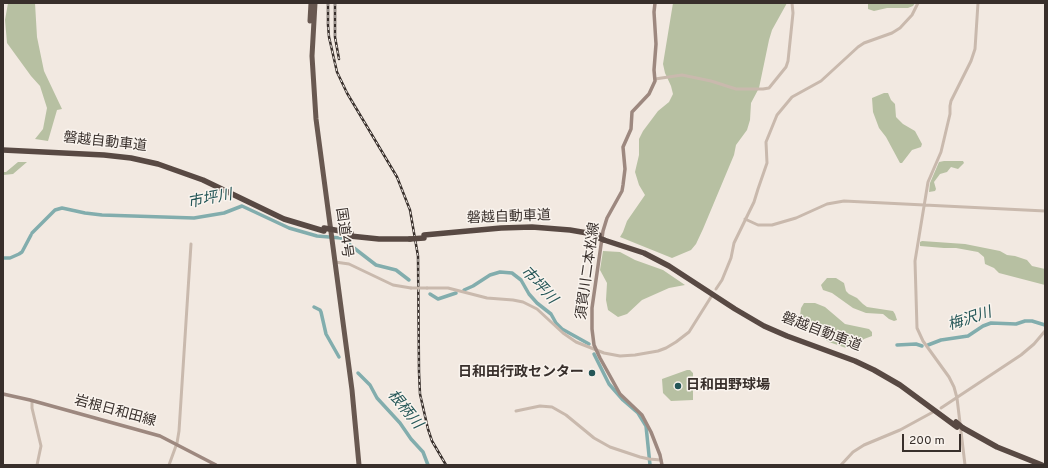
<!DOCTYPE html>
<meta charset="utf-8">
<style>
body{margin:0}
#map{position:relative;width:1048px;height:468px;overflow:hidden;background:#f2e9e1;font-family:Overpass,sans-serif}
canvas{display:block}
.frame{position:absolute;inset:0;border:4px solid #382f2b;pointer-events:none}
.scale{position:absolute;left:902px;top:434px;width:59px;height:18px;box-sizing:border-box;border:2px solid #382f2b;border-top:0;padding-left:5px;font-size:12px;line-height:14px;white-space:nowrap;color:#382f2b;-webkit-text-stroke:3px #f9f3ed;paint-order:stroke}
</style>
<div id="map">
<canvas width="1048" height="468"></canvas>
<div class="frame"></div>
<div class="scale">200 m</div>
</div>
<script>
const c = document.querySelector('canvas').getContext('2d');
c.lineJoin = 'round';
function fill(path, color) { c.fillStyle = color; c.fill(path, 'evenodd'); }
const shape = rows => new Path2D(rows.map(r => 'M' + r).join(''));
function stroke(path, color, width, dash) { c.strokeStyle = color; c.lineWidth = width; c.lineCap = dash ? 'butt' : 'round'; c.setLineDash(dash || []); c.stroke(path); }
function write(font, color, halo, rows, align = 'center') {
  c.font = font + ' Overpass,"Noto Sans JP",sans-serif'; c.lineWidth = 3; c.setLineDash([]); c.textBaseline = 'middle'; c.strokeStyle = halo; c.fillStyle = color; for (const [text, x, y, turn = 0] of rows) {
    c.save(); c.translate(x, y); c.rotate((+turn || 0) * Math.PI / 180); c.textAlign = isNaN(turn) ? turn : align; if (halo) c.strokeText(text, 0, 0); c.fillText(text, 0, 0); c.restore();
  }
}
const green = shape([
 [8,3,35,3,37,37,44,71,62,109,57,110,48,141,35,139,43,129,47,108,40,86,31,76,7,43,5,20],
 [673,3,787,3,772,30,769,40,759,88,751,103,750,120,747,130,736,145,734,155,703,229,696,244,691,250,672,258,620,237,623,232,627,221,645,195,639,185,635,172,639,155,639,139,643,131,658,111,669,102,673,94,671,86,665,73,663,64],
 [868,3,915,3,913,6,908,8,887,8,874,11,868,9],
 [884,93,888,93,891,100,895,104,896,117,903,124,915,131,922,144,921,147,912,150,902,163,900,163,886,137,879,128,873,112,872,98],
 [944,161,963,161,964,163,958,169,951,167,947,172,940,174,934,182,936,189,935,191,929,192,930,183,939,162],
 [18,162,27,162,13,174,3,175,3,172,6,172],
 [922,241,965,244,1000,251,1007,255,1015,256,1027,260,1032,266,1045,269,1045,285,999,273,994,268,985,264,984,257,978,252,956,248,944,248,920,246,920,242],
 [603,251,620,252,635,260,663,270,685,285,669,288,642,300,627,314,618,317,608,310,606,300,607,283,600,270],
 [827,278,836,278,844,283,846,291,849,294,857,298,863,304,867,307,893,311,895,314,897,320,894,321,889,319,883,314,866,313,853,308,832,293,823,290,821,285],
 [804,303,815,303,825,307,845,324,869,329,872,332,872,336,864,339,855,347,846,348,829,342,805,328,800,316,801,308],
 [687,370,690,370,693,373,693,400,671,401,663,393,662,379]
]);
const river = shape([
 [32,233,55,210,62,208,85,213,102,215,194,218,224,213,242,206,289,228,317,236,341,238,376,265,396,270,409,280],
 [3,258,10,258,19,254,22,252,31,235],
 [464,290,473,286,490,275,500,272,512,273,521,280,529,294,537,303,551,314,556,323,562,329,589,344],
 [430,294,438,299,456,293],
 [314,307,320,310,321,312,326,334,339,357],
 [897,345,916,344,922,346],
 [928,345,941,340,968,336,983,326,991,323,1016,324,1025,321,1032,321,1045,325],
 [594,354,609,384,623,400,638,413,646,426,650,465],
 [358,373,370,385,377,398,400,423,411,439,423,452,428,465]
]);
const tertiary = shape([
 [655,79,682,75,711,81,736,89,763,89,769,88,786,67,788,61,793,13,792,3],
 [745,219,758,225,772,225,796,218,827,204,844,201,1045,211],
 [335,262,349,264,393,285,411,288],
 [427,288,448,288,487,298,513,300,523,302,537,309,563,333,576,342,604,353,620,356,635,355,658,351,666,348,676,342,689,332,711,297],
 [716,289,722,280,731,258,734,243,754,202,758,189,767,163,766,142,777,115,792,97,821,81,858,47,864,43,892,33,900,28,912,15,918,3],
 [32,401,32,408,41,446,37,465],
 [941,408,1021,355,1034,344,1045,331],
 [516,411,540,406,552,407,566,415,594,438,610,447,640,457,649,459,661,460],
 [169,465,177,443,179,431,191,244],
 [841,465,853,452,864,445,900,430,933,412],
 [965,465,957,398,954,387,949,377,923,341,917,328,915,261,928,182,941,152,950,114,950,106,951,101,971,61,975,49,978,3]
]);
const secondary = shape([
 [655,3,654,12,656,44,654,70,655,81,649,94,632,112,631,129,623,147,625,169,623,185,622,191,607,218,603,231,592,308,592,329,594,345,600,358,620,394,642,415,651,432,660,455,662,465],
 [3,394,30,400,160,436,216,465]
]);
const trunk = shape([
 [315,3,312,56,316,119,352,390,359,465],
 [310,21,311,3]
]);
const motorway = shape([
 [3,150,104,155,131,158,158,164,203,180,284,219,324,231],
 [424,235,501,228,532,227,570,230,599,235],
 [350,236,379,239,410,239],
 [604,240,644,253,669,266,735,309,764,326,787,336,855,361,874,370,900,385,957,427],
 [963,428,997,447,1042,465]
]);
const rail = shape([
 [328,3,328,25,329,37,337,72,347,93,397,177,410,210,418,256,419,372,420,394,428,429,432,441,446,465],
 [335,3,335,37,339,59]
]);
const tertiaryBridge = shape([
 [411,288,427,288]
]);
const motorwayBridge = shape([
 [324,228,351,233],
 [599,238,604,240],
 [410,239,424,238],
 [956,422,963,428]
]);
const markers = [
 [592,373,4,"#245657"],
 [678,386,4,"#245657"]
];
const streetNames = [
 ["磐越自動車道",105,143,6],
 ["磐越自動車道",509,218,-2],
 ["国道4号",343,233,82],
 ["須賀川二本松線",589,271,-82],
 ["磐越自動車道",821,333,21],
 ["岩根日和田線",115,412,15]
];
const poiNames = [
 ["日和田行政センター",584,373],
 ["日和田野球場",686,386,"left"]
];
const waterNames = [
 ["市坪川",210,200,-11],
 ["市坪川",538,286,47],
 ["梅沢川",970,320,-18],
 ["根柄川",404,410,51]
];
fill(green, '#b7c0a2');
stroke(river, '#82adad', 3.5);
stroke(tertiary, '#c9b9ad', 3);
stroke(secondary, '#9d887f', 3.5);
stroke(trunk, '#685850', 5);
stroke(motorway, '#584943', 5.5);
stroke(rail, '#382f2b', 2.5);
stroke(rail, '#f9f3ed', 1, [3]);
stroke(tertiaryBridge, '#c9b9ad', 3);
stroke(motorwayBridge, '#584943', 5.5);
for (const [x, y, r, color] of markers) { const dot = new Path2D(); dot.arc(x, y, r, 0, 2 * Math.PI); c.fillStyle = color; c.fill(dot); stroke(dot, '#f9f3ed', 1.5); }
write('14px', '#382f2b', '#f9f3ed', streetNames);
write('bold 14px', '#382f2b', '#f9f3ed', poiNames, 'right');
write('italic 15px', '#245657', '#f9f3ed', waterNames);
</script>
